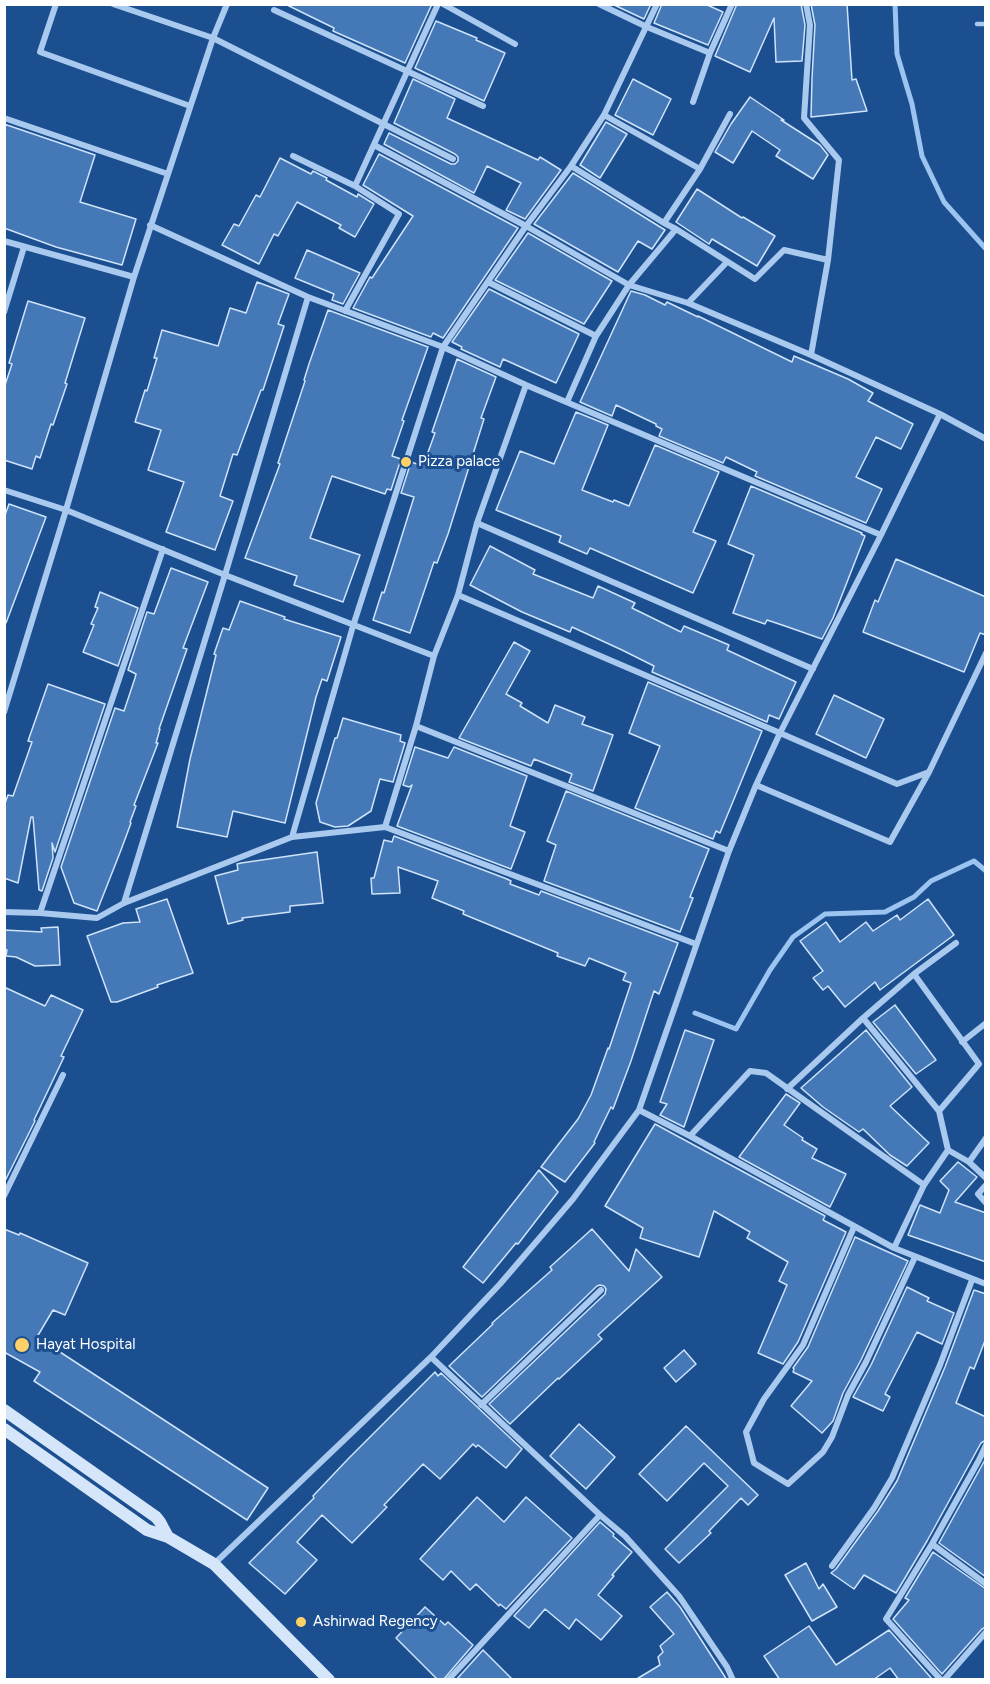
<!DOCTYPE html>
<style>
body{margin:0}
#map{position:relative;width:990px;height:1684px;overflow:hidden;background:#1b4f8f;font-family:Figtree,sans-serif}
canvas{display:block}
.frame{position:absolute;inset:0;border:6px solid #fff;pointer-events:none}
</style>
<div id="map">
<canvas width="990" height="1684"></canvas>
<div class="frame"></div>
</div>
<script>
const c = document.querySelector('canvas').getContext('2d');
c.lineJoin = 'round';
const shape = rows => new Path2D(rows.map(r => 'M' + r).join(''));
function stroke(path, color, width, dash) { c.strokeStyle = color; c.lineWidth = width; c.lineCap = dash ? 'butt' : 'round'; c.setLineDash(dash || []); c.stroke(path); }
function fill(path, color) { c.fillStyle = color; c.fill(path, 'evenodd'); }
function write(font, color, halo, rows, align = 'center') {
  c.font = font + ' Figtree,sans-serif'; c.lineWidth = 6; c.setLineDash([]); c.textBaseline = 'middle'; c.strokeStyle = halo; c.fillStyle = color; for (const [text, x, y, turn = 0] of rows) {
    c.save(); c.translate(x, y); c.rotate((+turn || 0) * Math.PI / 180); c.textAlign = isNaN(turn) ? turn : align; if (halo) c.strokeText(text, 0, 0); c.fillText(text, 0, 0); c.restore();
  }
}
const stream = shape([
 [895,4,897,54,912,104,922,156,944,202,986,249],
 [695,1013,736,1029,770,970,793,937,825,914,885,912,914,897,931,881,974,861,986,871]
]);
const building = shape([
 [285,4,432,4,405,63,333,31,334,28,285,4],
 [612,4,651,4,644,19,612,4],
 [662,4,705,4,723,12,708,45,654,23,662,4],
 [737,4,801,4,805,25,802,61,776,62,774,18,750,72,715,56,737,4],
 [811,4,847,4,852,80,856,79,867,111,811,117,812,78,815,25,811,4],
 [436,21,477,38,476,40,505,53,484,101,415,68,436,21],
 [413,79,455,99,447,118,538,160,540,157,561,170,525,219,506,210,521,183,487,166,474,193,384,144,389,133,451,164,455,164,458,161,458,157,455,154,394,123,413,79],
 [633,79,671,99,653,135,615,115,633,79],
 [750,97,784,120,781,120,820,145,828,155,813,179,776,156,780,150,752,131,733,163,715,152,731,124,750,97],
 [606,122,627,134,600,178,580,165,606,122],
 [4,124,95,155,80,202,136,219,122,265,56,247,4,228,4,124],
 [379,154,518,228,443,338,433,333,431,337,353,308,370,277,372,278,413,216,363,185,379,154],
 [280,158,311,174,313,171,327,178,326,180,357,197,358,194,374,204,355,237,339,228,341,225,297,202,278,236,274,234,259,264,222,245,234,224,239,226,256,195,260,197,280,158],
 [573,173,665,230,652,249,638,241,618,272,534,224,573,173],
 [697,189,742,218,743,217,775,236,757,266,712,239,709,244,676,222,697,189],
 [528,233,612,281,584,324,495,280,528,233],
 [307,250,360,273,343,304,332,300,334,294,295,278,307,250],
 [257,282,289,294,278,324,284,326,263,390,261,390,237,455,233,454,220,496,233,501,215,550,166,532,184,482,148,470,161,430,135,422,145,390,147,391,157,358,154,358,162,330,218,346,230,308,246,313,257,282],
 [489,289,579,334,556,383,503,359,500,367,461,349,462,347,452,342,489,289],
 [631,291,645,295,665,305,667,302,698,317,698,316,792,362,794,356,848,379,873,393,868,401,913,424,901,449,876,437,856,477,882,489,866,523,755,476,757,472,726,457,723,463,659,436,662,429,656,426,656,424,616,405,612,416,580,402,631,291],
 [28,301,85,318,65,383,67,384,53,425,51,424,40,458,36,456,32,469,4,460,4,388,12,364,9,363,28,301],
 [328,310,428,347,402,420,404,421,392,456,401,459,391,490,387,489,385,494,332,476,310,538,360,555,343,602,294,585,297,576,245,558,280,464,278,463,305,381,304,380,309,364,328,310],
 [457,359,496,377,481,418,484,419,448,534,437,563,434,562,410,633,373,620,382,592,384,593,414,497,401,493,411,462,423,466,435,433,432,432,457,359],
 [576,412,608,425,582,490,613,502,614,500,629,506,655,445,719,472,693,532,716,541,693,593,590,548,587,554,559,542,561,536,496,510,520,451,554,464,576,412],
 [751,486,862,533,861,534,865,536,833,618,822,639,785,626,767,620,765,624,733,613,754,555,728,544,751,486],
 [9,504,46,517,6,623,4,623,4,518,9,504],
 [490,546,535,570,533,574,593,598,598,586,635,603,632,608,681,632,684,626,729,645,727,650,796,682,779,719,769,715,767,722,652,672,654,666,622,650,572,627,570,632,522,612,470,585,490,546],
 [896,559,986,597,986,635,980,633,964,672,863,632,875,600,878,602,896,559],
 [171,568,208,582,183,648,187,649,159,729,160,729,156,743,158,743,134,805,136,806,130,822,131,823,121,850,97,911,74,903,61,867,115,708,124,711,135,678,136,674,128,670,147,612,154,614,171,568],
 [100,592,138,608,118,666,83,652,94,625,91,624,98,608,95,607,100,592],
 [240,601,285,617,284,619,341,637,327,681,322,679,316,697,285,823,233,811,227,837,177,827,190,759,216,655,214,654,223,628,229,630,240,601],
 [514,642,530,651,506,694,522,703,520,706,548,723,555,705,585,717,582,724,613,735,593,791,569,782,572,774,534,759,531,766,459,738,514,642],
 [648,682,762,731,720,833,716,831,713,839,635,808,660,746,629,733,648,682],
 [48,684,105,704,55,852,52,843,53,858,42,891,39,890,33,817,31,817,18,883,4,878,4,806,8,795,13,796,32,742,28,741,48,684],
 [834,695,884,719,866,758,816,734,834,695],
 [343,718,401,735,400,741,405,743,393,782,380,779,371,811,348,826,335,827,320,822,316,803,335,738,337,738,343,718],
 [415,747,448,758,454,747,527,776,510,826,525,832,511,869,397,826,412,785,409,787,403,785,415,747],
 [566,791,709,849,690,897,693,898,680,932,544,881,556,845,547,841,566,791],
 [394,836,507,879,511,881,510,884,539,895,541,891,678,943,659,994,654,991,631,1061,613,1109,611,1107,594,1142,595,1143,565,1182,541,1167,578,1119,591,1095,608,1048,609,1049,631,983,623,980,626,973,589,958,585,966,557,956,558,953,463,914,464,911,432,898,438,881,398,867,400,893,372,894,371,878,374,878,384,840,392,842,394,836],
 [317,852,323,903,290,906,290,912,242,918,243,920,228,924,215,876,238,870,237,864,241,863,317,852],
 [167,899,193,973,157,985,158,987,117,1002,111,1002,87,936,123,923,140,922,136,909,167,899],
 [928,899,954,935,880,990,875,982,845,1007,828,986,823,990,813,978,823,971,800,941,826,922,840,942,866,922,873,931,897,915,900,920,928,899],
 [58,927,60,965,35,966,16,957,6,956,7,950,4,949,4,930,42,932,41,928,58,927],
 [4,987,45,1006,51,995,83,1010,61,1056,64,1057,34,1120,35,1121,4,1183,4,987],
 [895,1005,936,1060,916,1074,873,1022,895,1005],
 [685,1030,714,1040,684,1127,660,1115,667,1104,660,1102,685,1030],
 [866,1030,912,1087,890,1106,929,1143,907,1166,890,1155,863,1129,859,1132,823,1107,801,1088,866,1030],
 [786,1094,800,1103,784,1125,803,1138,802,1140,817,1149,812,1158,846,1174,830,1207,739,1157,786,1094],
 [655,1124,825,1216,823,1220,846,1232,798,1342,783,1364,758,1353,787,1285,779,1281,788,1262,747,1238,750,1232,714,1211,699,1257,640,1238,643,1228,605,1206,655,1124],
 [958,1162,977,1177,955,1202,986,1213,986,1262,908,1235,920,1205,940,1213,949,1190,940,1181,958,1162],
 [539,1170,558,1192,518,1244,516,1243,483,1283,463,1267,539,1170],
 [4,1229,19,1235,20,1233,88,1263,65,1315,53,1310,37,1337,268,1488,247,1520,34,1381,40,1372,4,1352,4,1229],
 [592,1229,629,1271,636,1249,662,1277,598,1335,602,1339,559,1379,558,1378,510,1424,489,1404,605,1294,606,1289,604,1286,600,1285,597,1286,482,1397,449,1366,493,1324,492,1323,552,1270,550,1267,592,1229],
 [855,1237,908,1261,861,1360,843,1393,833,1421,822,1433,791,1406,812,1381,793,1372,794,1369,793,1368,808,1347,855,1237],
 [907,1287,929,1298,927,1301,954,1313,942,1344,917,1332,885,1394,890,1397,883,1411,853,1397,871,1365,907,1287],
 [974,1290,986,1294,986,1338,974,1369,970,1367,956,1403,986,1417,986,1440,981,1443,927,1541,896,1593,864,1575,854,1589,831,1573,836,1569,878,1511,897,1481,945,1367,974,1290],
 [684,1350,696,1364,676,1382,664,1368,684,1350],
 [435,1372,438,1376,441,1373,522,1449,506,1468,478,1445,476,1447,473,1444,440,1479,423,1464,384,1505,387,1507,352,1543,322,1515,297,1542,317,1560,285,1594,249,1563,314,1498,313,1496,348,1459,435,1372],
 [579,1424,615,1457,586,1489,550,1456,579,1424],
 [686,1426,758,1495,748,1505,741,1498,709,1531,711,1533,679,1563,665,1549,728,1486,704,1463,667,1501,639,1474,686,1426],
 [986,1458,986,1577,939,1543,986,1458],
 [477,1497,504,1522,526,1497,572,1538,506,1609,500,1604,499,1606,476,1584,470,1590,451,1571,443,1580,420,1559,477,1497],
 [600,1522,614,1534,613,1536,632,1552,612,1575,614,1576,598,1595,622,1616,601,1640,576,1619,569,1629,545,1609,529,1628,514,1616,600,1522],
 [933,1552,986,1589,986,1627,982,1629,942,1674,893,1619,909,1600,905,1598,933,1552],
 [806,1563,819,1589,823,1584,837,1607,812,1621,785,1575,806,1563],
 [667,1592,680,1607,727,1680,635,1680,660,1665,658,1657,663,1652,660,1646,674,1634,650,1607,667,1592],
 [425,1607,445,1625,448,1622,473,1645,443,1680,438,1680,396,1638,425,1607],
 [809,1626,836,1665,889,1630,933,1680,899,1680,890,1668,873,1680,780,1680,764,1656,809,1626],
 [483,1650,513,1680,456,1680,483,1650]
]);
const lane = shape([
 [977,24,986,24]
]);
const street = shape([
 [56,4,40,52,190,106],
 [113,4,213,38,453,159],
 [443,4,515,44],
 [599,4,647,27,710,53],
 [806,4,810,25,804,118,839,160,828,260,811,355],
 [274,10,483,106],
 [693,102,710,53,732,4],
 [604,115,700,169],
 [4,118,168,174],
 [374,145,526,226,629,285,688,303,811,355,940,414,986,439],
 [293,156,355,186,399,214,345,311],
 [571,166,664,223,676,229,755,279,784,250,828,260],
 [355,186,438,4],
 [664,223,700,169,730,114],
 [150,225,308,297,443,347,526,385,881,535],
 [4,241,134,277],
 [488,282,596,336],
 [688,303,727,262],
 [4,312,24,247],
 [567,402,596,336,629,285,676,229],
 [4,490,66,510,225,575,434,656],
 [477,523,813,669],
 [458,595,780,733,897,784,929,772],
 [4,712,66,510,134,277,213,38,227,4],
 [416,726,729,851],
 [756,785,890,842,929,772,986,653],
 [385,827,416,726,434,656,458,595,477,523,526,385],
 [292,837,353,626,443,347,526,226,571,166,604,115,657,4],
 [124,903,225,575,308,297],
 [4,912,40,913,97,918,124,903,292,837,385,827,696,944],
 [40,913,163,549],
 [914,974,979,1064,939,1111],
 [863,1018,939,1111,948,1150,924,1185,894,1248],
 [962,1042,986,1023],
 [787,1089,863,1018,914,974,956,943],
 [639,1110,690,1136,894,1248,986,1284],
 [690,1136,750,1071,766,1073,924,1185],
 [948,1150,969,1162,986,1178],
 [969,1162,986,1138],
 [986,1185,978,1194,986,1203],
 [4,1196,63,1075],
 [854,1227,803,1345,764,1399,746,1432,754,1463,788,1484,823,1452,832,1437,848,1395,866,1362,915,1257],
 [431,1357,600,1515,448,1680],
 [481,1405,601,1290],
 [600,1515,625,1536,679,1596,727,1667,733,1680],
 [932,1544,986,1584],
 [214,1564,431,1357,500,1284,573,1199,639,1110,729,851,756,785,780,733,881,535,940,414],
 [832,1566,874,1508,892,1478,940,1365,972,1280],
 [941,1680,886,1619,932,1544,979,1460,986,1445],
 [944,1680,986,1632]
]);
const secondary = shape([
 [4,1410,156,1517,160,1522,168,1537],
 [4,1429,147,1530,168,1537,214,1564,329,1680]
]);
const markers = [
 [406,462,6,"#ffd166"],
 [22,1345,8,"#ffd166"],
 [301,1622,6,"#ffd166"]
];
const poiNames = [
 ["Pizza palace",418,462],
 ["Hayat Hospital",36,1345],
 ["Ashirwad Regency",313,1622]
];
stroke(stream, '#9cc4f0', 5);
fill(building, '#4478b7');
stroke(building, '#cfe3fa', 1.5);
stroke(lane, '#a9c9ee', 4.5);
stroke(street, '#a9c9ee', 6);
stroke(secondary, '#d6e6fa', 12);
for (const [x, y, r, color] of markers) { const dot = new Path2D(); dot.arc(x, y, r, 0, 2 * Math.PI); c.fillStyle = color; c.fill(dot); stroke(dot, '#1b4f8f', 2); }
write('15px', '#fff', '#1b4f8f', poiNames, 'left');
</script>
